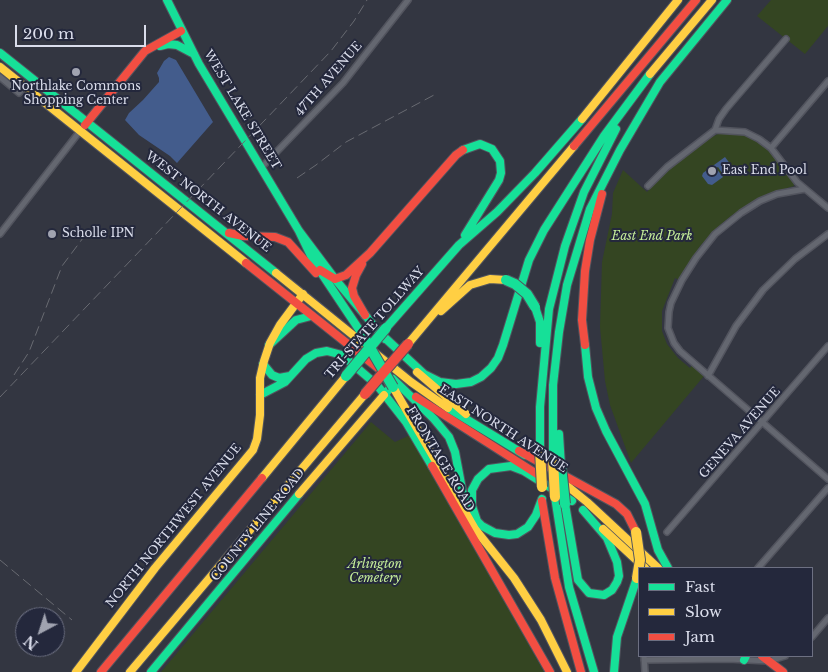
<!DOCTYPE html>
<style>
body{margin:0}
#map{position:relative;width:828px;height:672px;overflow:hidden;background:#333641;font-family:"Libre Baskerville",serif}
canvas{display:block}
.legend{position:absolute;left:638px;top:567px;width:175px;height:90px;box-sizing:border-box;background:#24283c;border:1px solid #6d7082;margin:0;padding:6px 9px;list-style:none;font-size:15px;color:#daddeb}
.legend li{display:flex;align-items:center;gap:10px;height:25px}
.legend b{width:25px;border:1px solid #6d7082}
.north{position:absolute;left:15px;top:607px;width:50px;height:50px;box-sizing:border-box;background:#24283c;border:1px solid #6d7082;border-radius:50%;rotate:220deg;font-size:14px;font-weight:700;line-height:20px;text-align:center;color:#daddeb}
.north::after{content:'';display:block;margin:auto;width:18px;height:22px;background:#a0a3b0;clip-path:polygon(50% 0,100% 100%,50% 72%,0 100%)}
.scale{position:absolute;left:15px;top:25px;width:131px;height:22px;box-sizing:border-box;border:2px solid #daddeb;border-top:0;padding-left:6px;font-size:15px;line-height:18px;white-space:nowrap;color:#daddeb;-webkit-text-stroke:4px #24283c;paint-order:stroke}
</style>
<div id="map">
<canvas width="828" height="672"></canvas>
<ul class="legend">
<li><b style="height:6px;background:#16e098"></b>Fast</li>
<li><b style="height:6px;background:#ffcf43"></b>Slow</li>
<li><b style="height:6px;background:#f24e42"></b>Jam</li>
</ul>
<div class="north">N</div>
<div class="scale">200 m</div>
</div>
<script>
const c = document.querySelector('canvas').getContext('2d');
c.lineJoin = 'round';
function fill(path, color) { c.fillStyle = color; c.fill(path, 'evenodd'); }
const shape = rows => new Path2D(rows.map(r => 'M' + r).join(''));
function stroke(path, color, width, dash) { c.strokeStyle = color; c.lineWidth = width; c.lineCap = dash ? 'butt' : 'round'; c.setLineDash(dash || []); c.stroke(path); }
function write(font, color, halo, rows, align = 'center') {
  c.font = font + ' "Libre Baskerville",serif'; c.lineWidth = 4; c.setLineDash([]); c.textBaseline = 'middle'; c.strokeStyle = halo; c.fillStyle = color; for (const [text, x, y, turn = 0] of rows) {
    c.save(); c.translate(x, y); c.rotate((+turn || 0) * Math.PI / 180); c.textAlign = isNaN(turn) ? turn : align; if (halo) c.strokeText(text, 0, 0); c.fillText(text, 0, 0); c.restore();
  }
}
const green = shape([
 [771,0,828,0,828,26,805,54,757,16],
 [720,133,743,134,760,142,776,159,793,180,794,186,767,194,731,216,720,225,700,246,679,280,675,278,662,311,662,331,667,344,678,358,690,368,692,365,704,376,631,463,610,405,605,381,600,327,602,262,612,214,613,193,623,170,647,192,663,174,708,139],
 [371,422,395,442,410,435,469,535,544,672,161,672]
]);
const water = shape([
 [169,57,176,60,213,122,177,163,170,156,139,135,125,120,129,113,143,100,159,82,159,78,157,73,164,61],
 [725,157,734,169,724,176,718,167,716,168,723,177,712,185,708,184,702,176,703,173]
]);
const street = shape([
 [0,77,19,93,24,87],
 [715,130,745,132,759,139,771,148,797,182,828,208],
 [771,148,828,81],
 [261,168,343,83,408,0],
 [648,186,667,167,715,130,719,119,726,109,786,39],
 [805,189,777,194,760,201,741,213,715,234,696,258,682,280,671,303,669,312,668,328,674,343,680,351,828,479],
 [0,234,80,131],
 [708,376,736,326,763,290,795,259,828,234],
 [667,532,828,346],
 [758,568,828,488],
 [812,637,828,618],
 [644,656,645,672],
 [644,660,728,659,769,661,785,656]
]);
const fast = shape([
 [167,0,199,64,299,231,335,279,385,339],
 [160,46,168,44,177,45,194,54],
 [0,53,276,273],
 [463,150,480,144,492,149,500,161,501,173,499,180,465,235],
 [299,231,314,262,362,334],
 [535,307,540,322,540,343],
 [386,328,459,245,497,212,535,173,582,119],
 [383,336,424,374,440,382,456,384,471,382,481,377,491,368,498,358,503,345,529,260,544,230,604,136,650,74],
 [269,345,296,320,311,316],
 [585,345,588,377,596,408,606,431,645,504,658,550,668,568],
 [263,364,272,375,279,378,290,376],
 [393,379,434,419,449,437,455,452,465,505],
 [260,395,285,382,306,359,316,353,327,351,342,355,377,385,406,422,432,466],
 [384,395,391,387,388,382],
 [448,408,525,455],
 [559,434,561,466],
 [540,450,540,407,549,309,565,246,584,192,616,129],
 [553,460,553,385,559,332,567,285,590,209,620,150,660,82,727,0],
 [555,497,569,587,594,672],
 [542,499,536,515,528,527,517,534,509,535,495,533,482,526,477,521,472,506,472,490,478,479,489,469,511,466,524,471,572,501],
 [565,504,578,580,589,593,604,595,612,590,617,582,619,576,617,562,607,538,583,510],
 [744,660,746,656],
 [151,672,299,494],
 [614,672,617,637,637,578]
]);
const slow = shape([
 [0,67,246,263],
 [650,74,712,0],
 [582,119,678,0],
 [276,273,411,382,448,408],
 [441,311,470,285,490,279,506,280],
 [408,344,574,146],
 [417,372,466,414],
 [393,387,475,529,514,578,541,620,567,672],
 [262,478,346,376],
 [560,480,587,502,658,568],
 [299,494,384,395],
 [603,529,645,568],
 [76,672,155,568,253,450,257,439,260,415,260,378,264,361,270,343,280,325,303,294],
 [130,672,365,394]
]);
const jam = shape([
 [85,125,145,51,181,31],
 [574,146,696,0],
 [229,233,243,236,275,237,288,242,316,273],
 [246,263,383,372],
 [362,264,356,275,352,288,354,296,365,315],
 [320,270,335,279,346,275,370,253,456,155,463,150],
 [585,345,582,320,585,271,590,240,602,194],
 [416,397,540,476],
 [519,451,616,504,627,514,636,532],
 [432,466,550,672],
 [542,501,555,578,581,672],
 [762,656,783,672],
 [101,672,262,478]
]);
const rail = shape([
 [297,178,316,165,346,142,434,95],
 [14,375,29,352,62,266,83,238],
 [0,397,331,51,354,21,367,0],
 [0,560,72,620]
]);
const fastBridge = shape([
 [506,280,515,284,527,294,535,307],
 [362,334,393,387],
 [346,376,386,328],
 [561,466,565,504]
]);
const slowBridge = shape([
 [540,450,542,487],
 [553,460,555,497],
 [636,532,640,560,637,578]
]);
const jamBridge = shape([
 [365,394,408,344]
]);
const markers = [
 [76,72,5,"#a0a3b0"],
 [712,171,5,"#a0a3b0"],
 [52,234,5,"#a0a3b0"]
];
const streetNames = [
 ["47TH AVENUE",329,79,-49],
 ["WEST LAKE STREET",242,110,59],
 ["WEST NORTH AVENUE",208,202,38],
 ["TRI-STATE TOLLWAY",375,323,-49],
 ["EAST NORTH AVENUE",503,429,33],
 ["GENEVA AVENUE",740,433,-49],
 ["FRONTAGE ROAD",440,459,59],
 ["COUNTY LINE ROAD",258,525,-51],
 ["NORTH NORTHWEST AVENUE",174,526,-51]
];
const poiNames = [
 ["Northlake Commons",76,87,"center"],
 ["Shopping Center",76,101,"center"],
 ["East End Pool",722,171],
 ["Scholle IPN",62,234]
];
const parkNames = [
 ["East End Park",652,237],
 ["Arlington",375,565],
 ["Cemetery",375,579]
];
fill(green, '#344522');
fill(water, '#435c8c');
stroke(street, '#52545e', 8);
stroke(fast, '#52545e', 10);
stroke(slow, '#52545e', 10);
stroke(jam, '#52545e', 10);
stroke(street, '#646770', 5);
stroke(fast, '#16e098', 8);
stroke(slow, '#ffcf43', 8);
stroke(jam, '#f24e42', 8);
stroke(rail, '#696b72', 1, [10, 5]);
stroke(fastBridge, '#52545e', 12, []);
stroke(slowBridge, '#52545e', 12, []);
stroke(jamBridge, '#52545e', 12, []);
stroke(fastBridge, '#16e098', 10);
stroke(slowBridge, '#ffcf43', 10);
stroke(jamBridge, '#f24e42', 10);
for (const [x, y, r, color] of markers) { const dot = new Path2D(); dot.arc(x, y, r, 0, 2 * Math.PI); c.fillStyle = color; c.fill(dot); stroke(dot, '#24283c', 2); }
write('12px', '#daddeb', '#24283c', streetNames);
write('12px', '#daddeb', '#24283c', poiNames, 'left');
write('italic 12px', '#c7f09a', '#24283c', parkNames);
</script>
